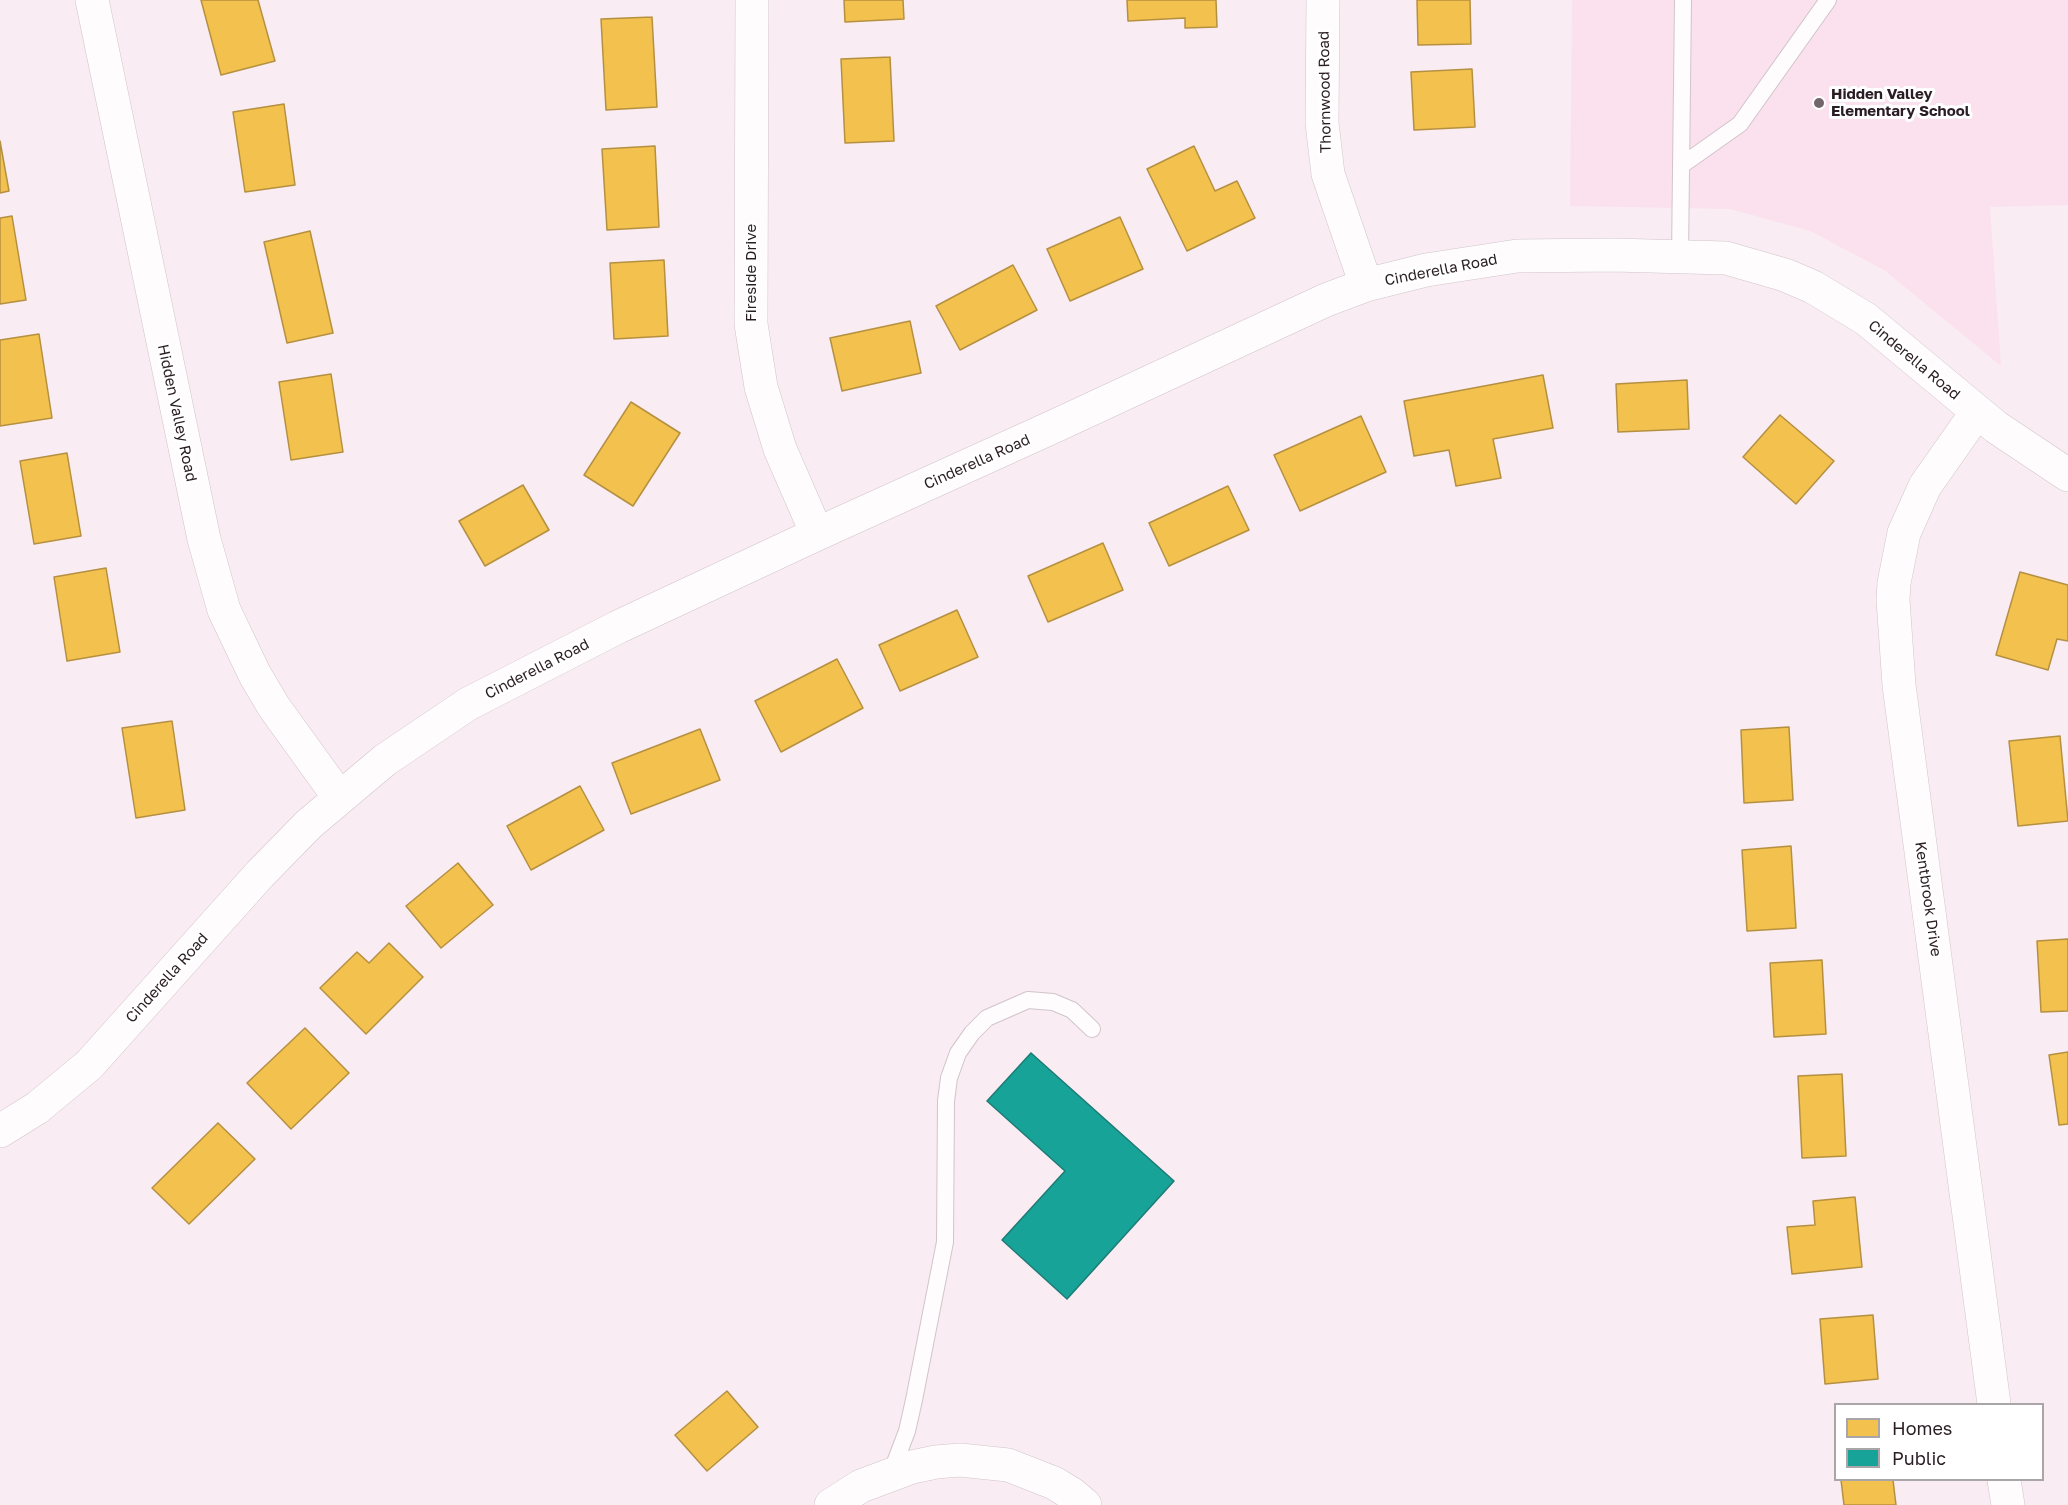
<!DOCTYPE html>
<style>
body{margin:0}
#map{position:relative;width:2068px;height:1505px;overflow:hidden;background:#f9ecf2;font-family:"Golos Text",sans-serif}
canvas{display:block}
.legend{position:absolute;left:1834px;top:1403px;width:210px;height:78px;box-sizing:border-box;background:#fff;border:2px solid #aaa5a7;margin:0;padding:8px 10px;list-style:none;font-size:18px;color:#2a1d23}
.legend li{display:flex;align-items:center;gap:12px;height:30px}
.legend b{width:30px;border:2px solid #aaa5a7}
</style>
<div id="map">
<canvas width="2068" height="1505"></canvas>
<ul class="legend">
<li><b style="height:16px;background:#f2c14e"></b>Homes</li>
<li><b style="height:16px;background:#17a398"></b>Public</li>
</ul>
</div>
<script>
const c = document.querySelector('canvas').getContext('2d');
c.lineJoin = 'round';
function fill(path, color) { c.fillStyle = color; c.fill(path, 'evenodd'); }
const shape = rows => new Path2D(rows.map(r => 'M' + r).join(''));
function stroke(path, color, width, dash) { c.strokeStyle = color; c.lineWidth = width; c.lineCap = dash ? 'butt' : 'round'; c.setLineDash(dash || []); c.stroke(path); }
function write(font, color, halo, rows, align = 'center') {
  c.font = font + ' "Golos Text",sans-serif'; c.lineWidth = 6; c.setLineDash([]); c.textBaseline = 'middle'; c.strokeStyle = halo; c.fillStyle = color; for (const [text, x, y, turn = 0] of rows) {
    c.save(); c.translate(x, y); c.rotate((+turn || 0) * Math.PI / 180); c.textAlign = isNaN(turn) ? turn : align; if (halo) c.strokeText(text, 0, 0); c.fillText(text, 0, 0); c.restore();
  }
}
const built = shape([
 [1572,0,2068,0,2068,205,1990,207,2001,366,1884,270,1810,231,1730,209,1570,206]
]);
const homes = shape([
 [201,0,258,0,275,61,221,75,201,0],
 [844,0,903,0,904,19,845,22,844,0],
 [1127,0,1216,0,1217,27,1185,28,1185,18,1128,21,1127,0],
 [1417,0,1470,0,1471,44,1418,45,1417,0],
 [652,17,657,107,606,110,601,19,652,17],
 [890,57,894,141,845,143,841,59,890,57],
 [1472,69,1475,127,1414,130,1411,72,1472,69],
 [284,104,295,185,245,192,233,112,284,104],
 [0,141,9,191,0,193,0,141],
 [655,146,659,227,607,230,602,149,655,146],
 [1194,146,1215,191,1237,181,1255,218,1187,251,1147,169,1194,146],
 [12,216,26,300,0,304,0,218,12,216],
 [1120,217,1143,269,1070,301,1047,249,1120,217],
 [310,231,333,333,287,343,264,242,310,231],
 [664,260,668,336,614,339,610,263,664,260],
 [1013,265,1037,310,960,350,936,306,1013,265],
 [910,321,921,373,842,391,830,338,910,321],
 [39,334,52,418,0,426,0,340,39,334],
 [331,374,343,452,291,460,279,382,331,374],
 [1543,375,1553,428,1493,439,1501,478,1456,486,1449,450,1414,456,1404,401,1543,375],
 [1687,380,1689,429,1618,432,1616,384,1687,380],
 [631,402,680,433,633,506,584,475,631,402],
 [1780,415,1834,461,1796,504,1743,457,1780,415],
 [1361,416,1386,472,1300,511,1274,455,1361,416],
 [67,453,81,536,34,544,20,461,67,453],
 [523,485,549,530,485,566,459,521,523,485],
 [1228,486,1249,530,1169,566,1149,523,1228,486],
 [1103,543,1123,590,1048,622,1028,576,1103,543],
 [106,568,120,652,67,661,54,577,106,568],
 [2020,572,2068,585,2068,641,2057,639,2048,670,1996,655,2020,572],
 [957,610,978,657,900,691,879,645,957,610],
 [837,659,863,708,781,752,755,701,837,659],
 [172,721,185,810,136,818,122,728,172,721],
 [1789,727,1793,800,1744,803,1741,730,1789,727],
 [700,729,720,780,631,814,612,763,700,729],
 [2060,736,2068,821,2018,826,2009,741,2060,736],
 [580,786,604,830,531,870,507,826,580,786],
 [1791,846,1796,928,1747,931,1742,850,1791,846],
 [458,863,493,905,441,948,406,906,458,863],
 [2068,939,2068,1011,2041,1012,2037,941,2068,939],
 [389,943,423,977,366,1034,320,988,357,952,369,963,389,943],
 [1822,960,1826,1034,1774,1037,1770,963,1822,960],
 [305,1028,349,1073,291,1129,247,1083,305,1028],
 [2068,1052,2068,1124,2059,1125,2049,1055,2068,1052],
 [1842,1074,1846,1156,1802,1158,1798,1076,1842,1074],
 [218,1123,255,1159,189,1224,152,1188,218,1123],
 [1855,1197,1862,1267,1792,1274,1787,1227,1815,1225,1813,1201,1855,1197],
 [1873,1315,1878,1379,1825,1384,1820,1319,1873,1315],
 [727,1391,758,1427,707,1471,675,1435,727,1391],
 [1841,1480,1893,1480,1896,1505,1844,1505,1841,1480]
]);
const public = shape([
 [1031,1053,1174,1181,1067,1299,1002,1240,1065,1171,987,1101,1031,1053]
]);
const lane = shape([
 [1682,165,1740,124,1828,0],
 [1680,257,1683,0],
 [891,1473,907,1431,914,1400,945,1242,946,1101,949,1078,958,1053,972,1033,987,1018,1028,1000,1053,1002,1072,1010,1092,1029]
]);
const street = shape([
 [92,0,204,539,224,610,255,675,274,707,339,797],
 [752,0,751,324,761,387,780,449,817,534],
 [1323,0,1322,123,1328,174,1366,285],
 [1977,412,1925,486,1904,533,1894,583,1893,600,1899,685,1994,1404],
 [0,1131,37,1108,89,1065,260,874,309,824,385,760,468,704,618,627,817,534,1057,425,1326,300,1366,285,1426,270,1517,256,1613,255,1726,258,1785,275,1813,287,1866,319,1996,427,2068,475],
 [2004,1480,2008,1505],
 [831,1505,861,1486,912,1467,936,1462,960,1460,1008,1465,1054,1483,1072,1494,1085,1505]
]);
const markers = [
 [1819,103,6,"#72656b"]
];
const streetNames = [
 ["Thornwood Road",1325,92,-91],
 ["Cinderella Road",1441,270,-11],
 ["Fireside Drive",751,273,-90],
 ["Cinderella Road",1914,360,40],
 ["Hidden Valley Road",177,413,78],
 ["Cinderella Road",977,462,-24],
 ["Cinderella Road",537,669,-27],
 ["Kentbrook Drive",1928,899,82],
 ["Cinderella Road",167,978,-48]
];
const poiNames = [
 ["Hidden Valley",1831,94],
 ["Elementary School",1831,111]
];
fill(built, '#fbe1ed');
fill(homes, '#f2c14e');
stroke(homes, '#b69041', 1.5);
fill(public, '#17a398');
stroke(public, '#1d7b75', 1.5);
stroke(lane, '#d1c4ca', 18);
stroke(street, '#d1c4ca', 34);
stroke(lane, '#fefcfd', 16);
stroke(street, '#fefcfd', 33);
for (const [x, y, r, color] of markers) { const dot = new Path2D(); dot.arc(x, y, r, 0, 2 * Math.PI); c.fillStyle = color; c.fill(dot); stroke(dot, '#fff', 2); }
write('15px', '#2a1d23', '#fff', streetNames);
write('bold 15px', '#2a1d23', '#fff', poiNames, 'left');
</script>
